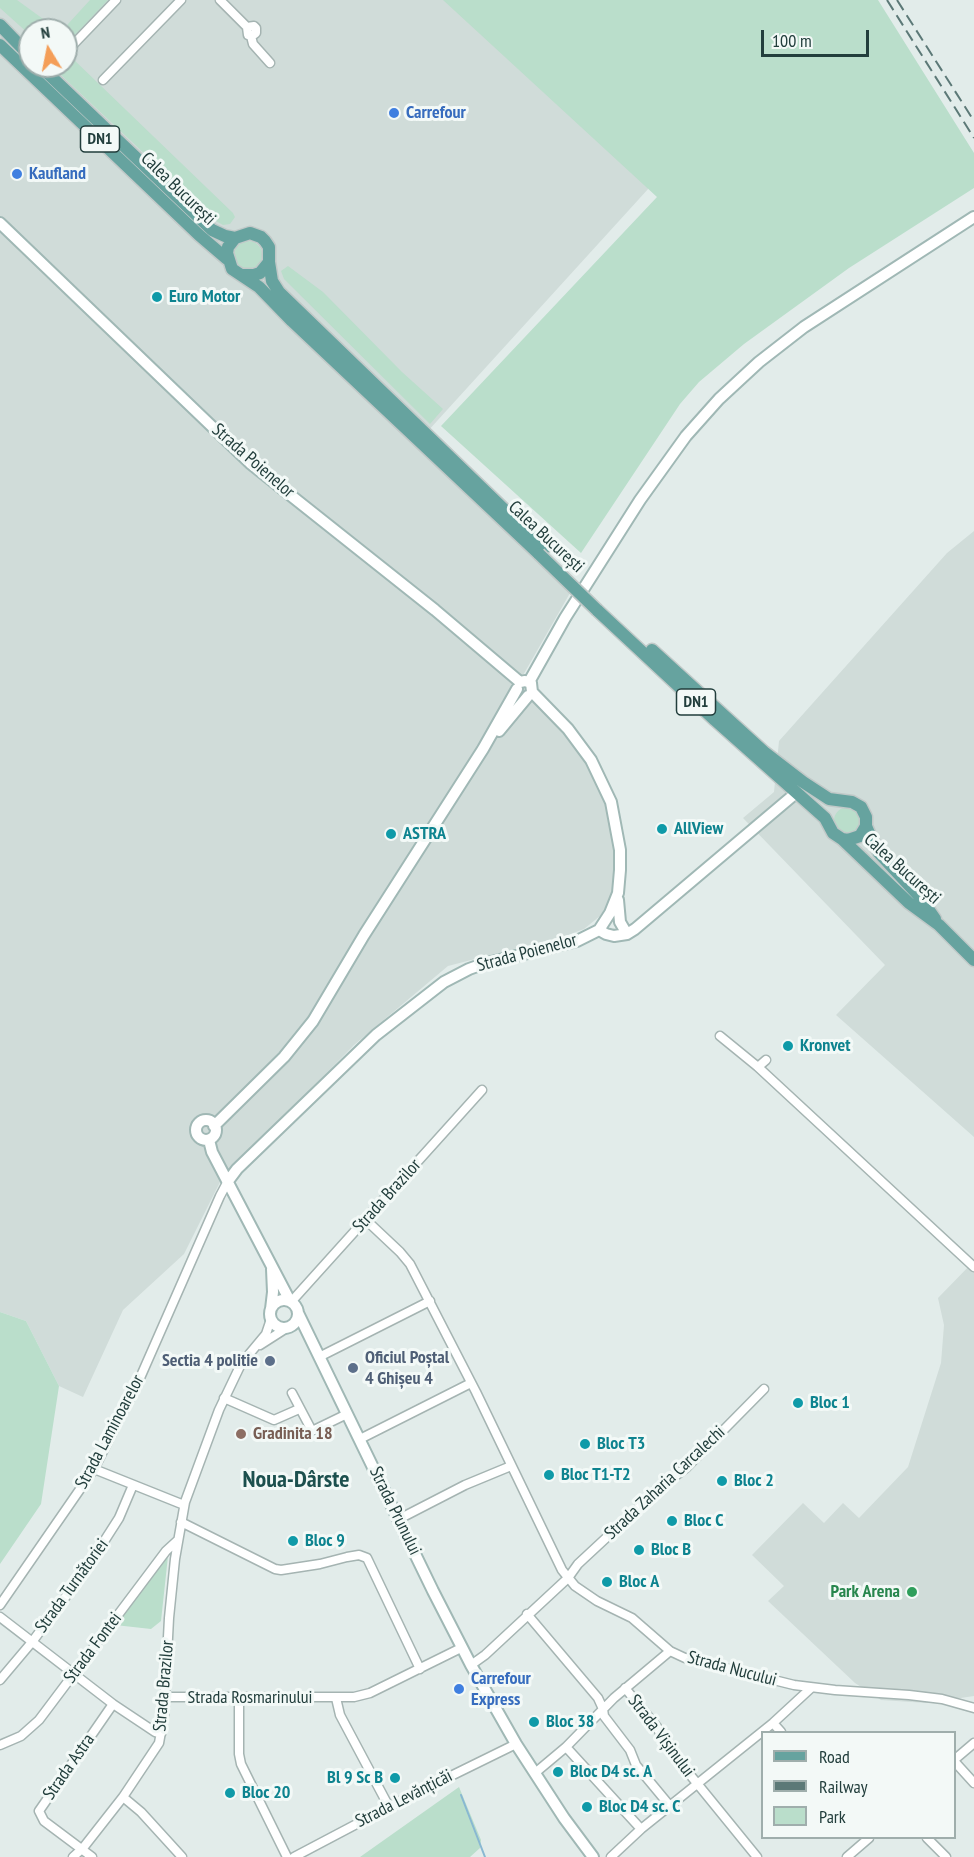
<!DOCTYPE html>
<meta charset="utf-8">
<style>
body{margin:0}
#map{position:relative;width:974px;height:1857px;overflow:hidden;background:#e2ecea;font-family:"PT Sans Narrow",sans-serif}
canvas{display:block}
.legend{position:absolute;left:761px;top:1731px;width:195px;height:108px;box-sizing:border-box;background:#f3f9f7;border:2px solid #9faeac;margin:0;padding:8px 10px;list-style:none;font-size:18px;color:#223e3c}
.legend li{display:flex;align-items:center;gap:12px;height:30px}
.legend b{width:30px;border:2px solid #9faeac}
.north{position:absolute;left:18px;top:18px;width:60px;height:60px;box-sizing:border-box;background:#f3f9f7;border:2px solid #9faeac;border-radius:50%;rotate:350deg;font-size:16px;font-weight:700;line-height:24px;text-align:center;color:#223e3c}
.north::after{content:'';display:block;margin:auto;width:21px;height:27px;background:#f49e58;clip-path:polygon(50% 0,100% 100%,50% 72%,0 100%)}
.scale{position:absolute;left:761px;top:30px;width:108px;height:27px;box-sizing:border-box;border:3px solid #223e3c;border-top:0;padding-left:8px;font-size:18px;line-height:21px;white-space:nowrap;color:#223e3c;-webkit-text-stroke:4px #f3f9f7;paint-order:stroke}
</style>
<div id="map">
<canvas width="974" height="1857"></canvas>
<ul class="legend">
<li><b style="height:8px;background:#66a39f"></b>Road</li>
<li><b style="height:8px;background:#5c7977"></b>Railway</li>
<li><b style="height:16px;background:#badecb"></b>Park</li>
</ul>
<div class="north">N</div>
<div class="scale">100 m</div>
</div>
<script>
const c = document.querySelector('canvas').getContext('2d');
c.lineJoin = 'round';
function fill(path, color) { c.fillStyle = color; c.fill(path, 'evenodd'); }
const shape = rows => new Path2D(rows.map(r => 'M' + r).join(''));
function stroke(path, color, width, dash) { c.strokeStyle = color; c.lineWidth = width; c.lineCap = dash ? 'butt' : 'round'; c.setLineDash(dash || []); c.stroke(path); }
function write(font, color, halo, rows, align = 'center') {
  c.font = font + ' "PT Sans Narrow",sans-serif'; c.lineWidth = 6; c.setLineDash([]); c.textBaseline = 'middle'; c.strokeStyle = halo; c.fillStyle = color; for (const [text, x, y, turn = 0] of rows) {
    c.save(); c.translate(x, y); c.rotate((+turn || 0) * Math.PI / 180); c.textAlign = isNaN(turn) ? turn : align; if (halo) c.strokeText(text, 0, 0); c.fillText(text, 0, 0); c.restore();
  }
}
const built = shape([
 [0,0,453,0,649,188,417,443,574,586,522,677,583,752,606,800,612,822,615,856,613,895,600,916,584,929,568,935,448,966,354,1045,220,1182,184,1254,123,1310,83,1397,59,1386,26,1321,0,1312],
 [30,30,66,30,66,66,30,66],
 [974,531,974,1137,836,1015,885,965,743,818,774,792,779,741,947,553],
 [974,1261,974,1696,927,1703,881,1700,855,1683,768,1601,784,1586,752,1555,803,1503,824,1523,843,1503,859,1518,908,1467,941,1363,944,1325,938,1298]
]);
const green = shape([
 [0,0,17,0,50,24,45,30,30,30,30,35,0,8],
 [90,0,108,0,72,38,66,31,68,24],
 [443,0,878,0,974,153,974,188,849,268,744,344,699,382,680,404,581,553,441,426,657,197],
 [72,58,233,213,235,217,230,224,223,225,216,221,60,74,60,66,66,66,66,60],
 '234 255a14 14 0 1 1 28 0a14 14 0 1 1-28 0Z',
 [288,266,323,292,402,372,443,409,430,424,284,279,281,271],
 '834 821a14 14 0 1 1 28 0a14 14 0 1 1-28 0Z',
 [0,1312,26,1321,59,1386,41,1504,0,1564],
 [168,1556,161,1621,151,1629,115,1625],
 [459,1787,481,1840,480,1848,470,1857,360,1857]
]);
const stream = shape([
 [461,1795,485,1857]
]);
const street = shape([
 [220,0,247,27,248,35,252,36,256,33,256,28,254,26,247,27],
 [251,36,253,44,270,63],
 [69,49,116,0],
 [103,80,181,0],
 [720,1036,758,1067,974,1267],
 [758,1067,766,1060],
 [366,1220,400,1252,410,1264,476,1392,562,1570,575,1586,597,1601,632,1618,670,1651,685,1658,794,1685,835,1690,909,1695,942,1699,974,1708],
 [291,1302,482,1090],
 [260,1345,285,1329],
 [319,1357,430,1301],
 [292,1393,312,1431,347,1414],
 [224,1398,274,1420,299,1409],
 [360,1439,471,1383],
 [94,1469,184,1505],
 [399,1519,465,1485,511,1466],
 [181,1522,275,1569,281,1570,320,1564,347,1557,359,1555,367,1558,420,1669],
 [0,1605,94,1469,140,1378,220,1196,228,1181],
 [527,1614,598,1698,603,1709,604,1716,630,1750,636,1765,670,1806],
 [0,1617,113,1704,155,1732,161,1734],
 [471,1665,485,1655,568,1578,578,1564,662,1486,687,1467,764,1389],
 [0,1680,32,1642,87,1568,119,1518,133,1485],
 [625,1688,657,1727,665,1744,757,1857],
 [165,1697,354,1697,370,1693,461,1648],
 [239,1698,239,1754,241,1764,287,1857],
 [336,1698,340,1715,389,1807],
 [773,1723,781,1732],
 [0,1745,21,1736,39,1720,166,1551,178,1540],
 [566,1747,641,1829],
 [954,1760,974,1743],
 [954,1761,974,1783],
 [535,1773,566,1747,614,1698,670,1651],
 [123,1797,141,1812,182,1857],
 [927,1838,946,1857],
 [73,1857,83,1848,123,1797,159,1743,164,1715,169,1618,175,1559,185,1502,219,1410,241,1364,266,1334,271,1319],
 [92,1857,44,1821,39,1811,113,1704],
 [294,1857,404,1799,516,1744],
 [611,1857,641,1829,773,1723,811,1688],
 [847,1857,869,1838]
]);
const secondary = shape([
 [0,223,250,463,435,610,520,682,525,681,531,683,532,692,568,729,591,760,611,802,620,850,620,870,618,893,610,913,599,930,577,941,483,964,469,969,444,982,376,1035,237,1169,228,1181],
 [529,682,565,618,640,500,686,436,719,399,759,362,804,327,974,217],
 [499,731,528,696],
 [618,900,620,922,627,934],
 [599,930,606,934,614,936,627,934,635,929,796,793],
 '196 1130a10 10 0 1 1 20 0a10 10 0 1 1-20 0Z',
 [214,1126,284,1057,313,1021,364,935,483,749,517,689],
 [209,1140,212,1152,290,1301],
 '270 1314a14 14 0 1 1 28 0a14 14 0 1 1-28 0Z',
 [271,1309,273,1292,272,1269],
 [298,1313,433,1591,471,1665,516,1744,564,1818,593,1857]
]);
const primary = shape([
 [0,25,30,56],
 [0,45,199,235,227,259],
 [40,66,212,230,225,236,235,238],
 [241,275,254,275,260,273,269,262],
 [539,554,292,321,259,287,232,269,227,253,228,247,235,238,250,233,261,237,265,241,269,247,269,262,272,281,279,292,544,548],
 [597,610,715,720,825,818,833,833,842,839,909,903,939,925,974,960],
 [652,650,764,752,803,782,829,799,852,802,861,807,866,817,866,826,869,833,879,853,919,896,935,919],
 [842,839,848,840,860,836,866,826]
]);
const rail = shape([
 [887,0,974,138],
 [897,0,974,121]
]);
const primaryBridge = shape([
 [539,554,597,610]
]);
const markers = [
 [394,113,6,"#3f7fe0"],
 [17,174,6,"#3f7fe0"],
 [157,297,6,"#0f9aa8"],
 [662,829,6,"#0f9aa8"],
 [391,834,6,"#0f9aa8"],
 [788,1046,6,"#0f9aa8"],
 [270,1361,6,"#5c6f8a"],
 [353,1368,6,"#5c6f8a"],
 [798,1403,6,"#0f9aa8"],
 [241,1434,6,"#8d6e63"],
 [585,1444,6,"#0f9aa8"],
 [549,1475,6,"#0f9aa8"],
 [722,1481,6,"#0f9aa8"],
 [672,1521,6,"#0f9aa8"],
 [293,1541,6,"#0f9aa8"],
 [639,1550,6,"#0f9aa8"],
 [607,1582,6,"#0f9aa8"],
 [912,1592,6,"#2e9e5b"],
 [459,1689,6,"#3f7fe0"],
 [534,1722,6,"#0f9aa8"],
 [558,1772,6,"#0f9aa8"],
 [395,1778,6,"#0f9aa8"],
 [230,1793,6,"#0f9aa8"],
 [587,1807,6,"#0f9aa8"]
];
const shields = [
 [100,139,39],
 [696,702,39]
];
const shieldNames = [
 ["DN1",100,139],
 ["DN1",696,702]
];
const shopNames = [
 ["Carrefour",406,113],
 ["Kaufland",29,174],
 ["Carrefour",471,1679],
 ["Express",471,1700]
];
const streetNames = [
 ["Calea București",178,189,44],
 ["Strada Poienelor",253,461,41],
 ["Calea București",546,537,43],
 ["Calea București",902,869,42],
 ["Strada Poienelor",527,953,-15],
 ["Strada Brazilor",387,1196,-48],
 ["Strada Laminoarelor",110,1432,-62],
 ["Strada Zaharia Carcalechi",665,1483,-43],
 ["Strada Prunului",395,1511,64],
 ["Strada Turnătoriei",72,1586,-54],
 ["Strada Fontei",93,1648,-53],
 ["Strada Nucului",732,1669,15],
 ["Strada Brazilor",164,1686,-85],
 ["Strada Rosmarinului",250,1698],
 ["Strada Vișinului",661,1736,53],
 ["Strada Astra",69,1767,-55],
 ["Strada Levănțicăi",404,1799,-27]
];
const cultureNames = [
 ["Euro Motor",169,297],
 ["AllView",674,829],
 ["ASTRA",403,834],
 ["Kronvet",800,1046],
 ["Bloc 1",810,1403],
 ["Bloc T3",597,1444],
 ["Bloc T1-T2",561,1475],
 ["Bloc 2",734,1481],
 ["Bloc C",684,1521],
 ["Bloc 9",305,1541],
 ["Bloc B",651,1550],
 ["Bloc A",619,1582],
 ["Bloc 38",546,1722],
 ["Bloc D4 sc. A",570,1772],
 ["Bl 9 Sc B",383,1778,"right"],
 ["Bloc 20",242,1793],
 ["Bloc D4 sc. C",599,1807]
];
const serviceNames = [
 ["Oficiul Poștal",365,1358],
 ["4 Ghișeu 4",365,1379],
 ["Sectia 4 politie",258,1361,"right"]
];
const educationNames = [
 ["Gradinita 18",253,1434]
];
const leisureNames = [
 ["Park Arena",900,1592]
];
const districtNames = [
 ["Noua-Dârste",296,1480]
];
fill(built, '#d0dcd9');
fill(green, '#badecb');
stroke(stream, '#89b8d2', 2);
stroke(street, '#a5b4b2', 11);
stroke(secondary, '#a0b8b5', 14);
stroke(primary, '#c1c9c8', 15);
stroke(street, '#fff', 8);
stroke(secondary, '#fff', 10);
stroke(primary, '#66a39f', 12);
stroke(rail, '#5c7977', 2, [12, 6]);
stroke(primaryBridge, '#c1c9c8', 15, []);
stroke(primaryBridge, '#66a39f', 12);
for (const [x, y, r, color] of markers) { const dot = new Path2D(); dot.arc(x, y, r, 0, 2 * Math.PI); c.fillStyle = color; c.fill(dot); stroke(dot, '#f3f9f7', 2); }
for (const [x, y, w] of shields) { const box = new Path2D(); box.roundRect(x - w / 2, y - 13, w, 26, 4.5); c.fillStyle = '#f3f9f7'; c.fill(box); stroke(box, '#223e3c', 1.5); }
write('bold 16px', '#223e3c', null, shieldNames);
write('bold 18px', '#366cbe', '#f3f9f7', shopNames, 'left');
write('18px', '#223e3c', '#f3f9f7', streetNames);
write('bold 18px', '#0d838f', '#f3f9f7', cultureNames, 'left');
write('bold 18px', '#4e5e75', '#f3f9f7', serviceNames, 'left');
write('bold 18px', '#785e54', '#f3f9f7', educationNames, 'left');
write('bold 18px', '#27864d', '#f3f9f7', leisureNames, 'right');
write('bold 24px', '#1d504e', '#f3f9f7', districtNames);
</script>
